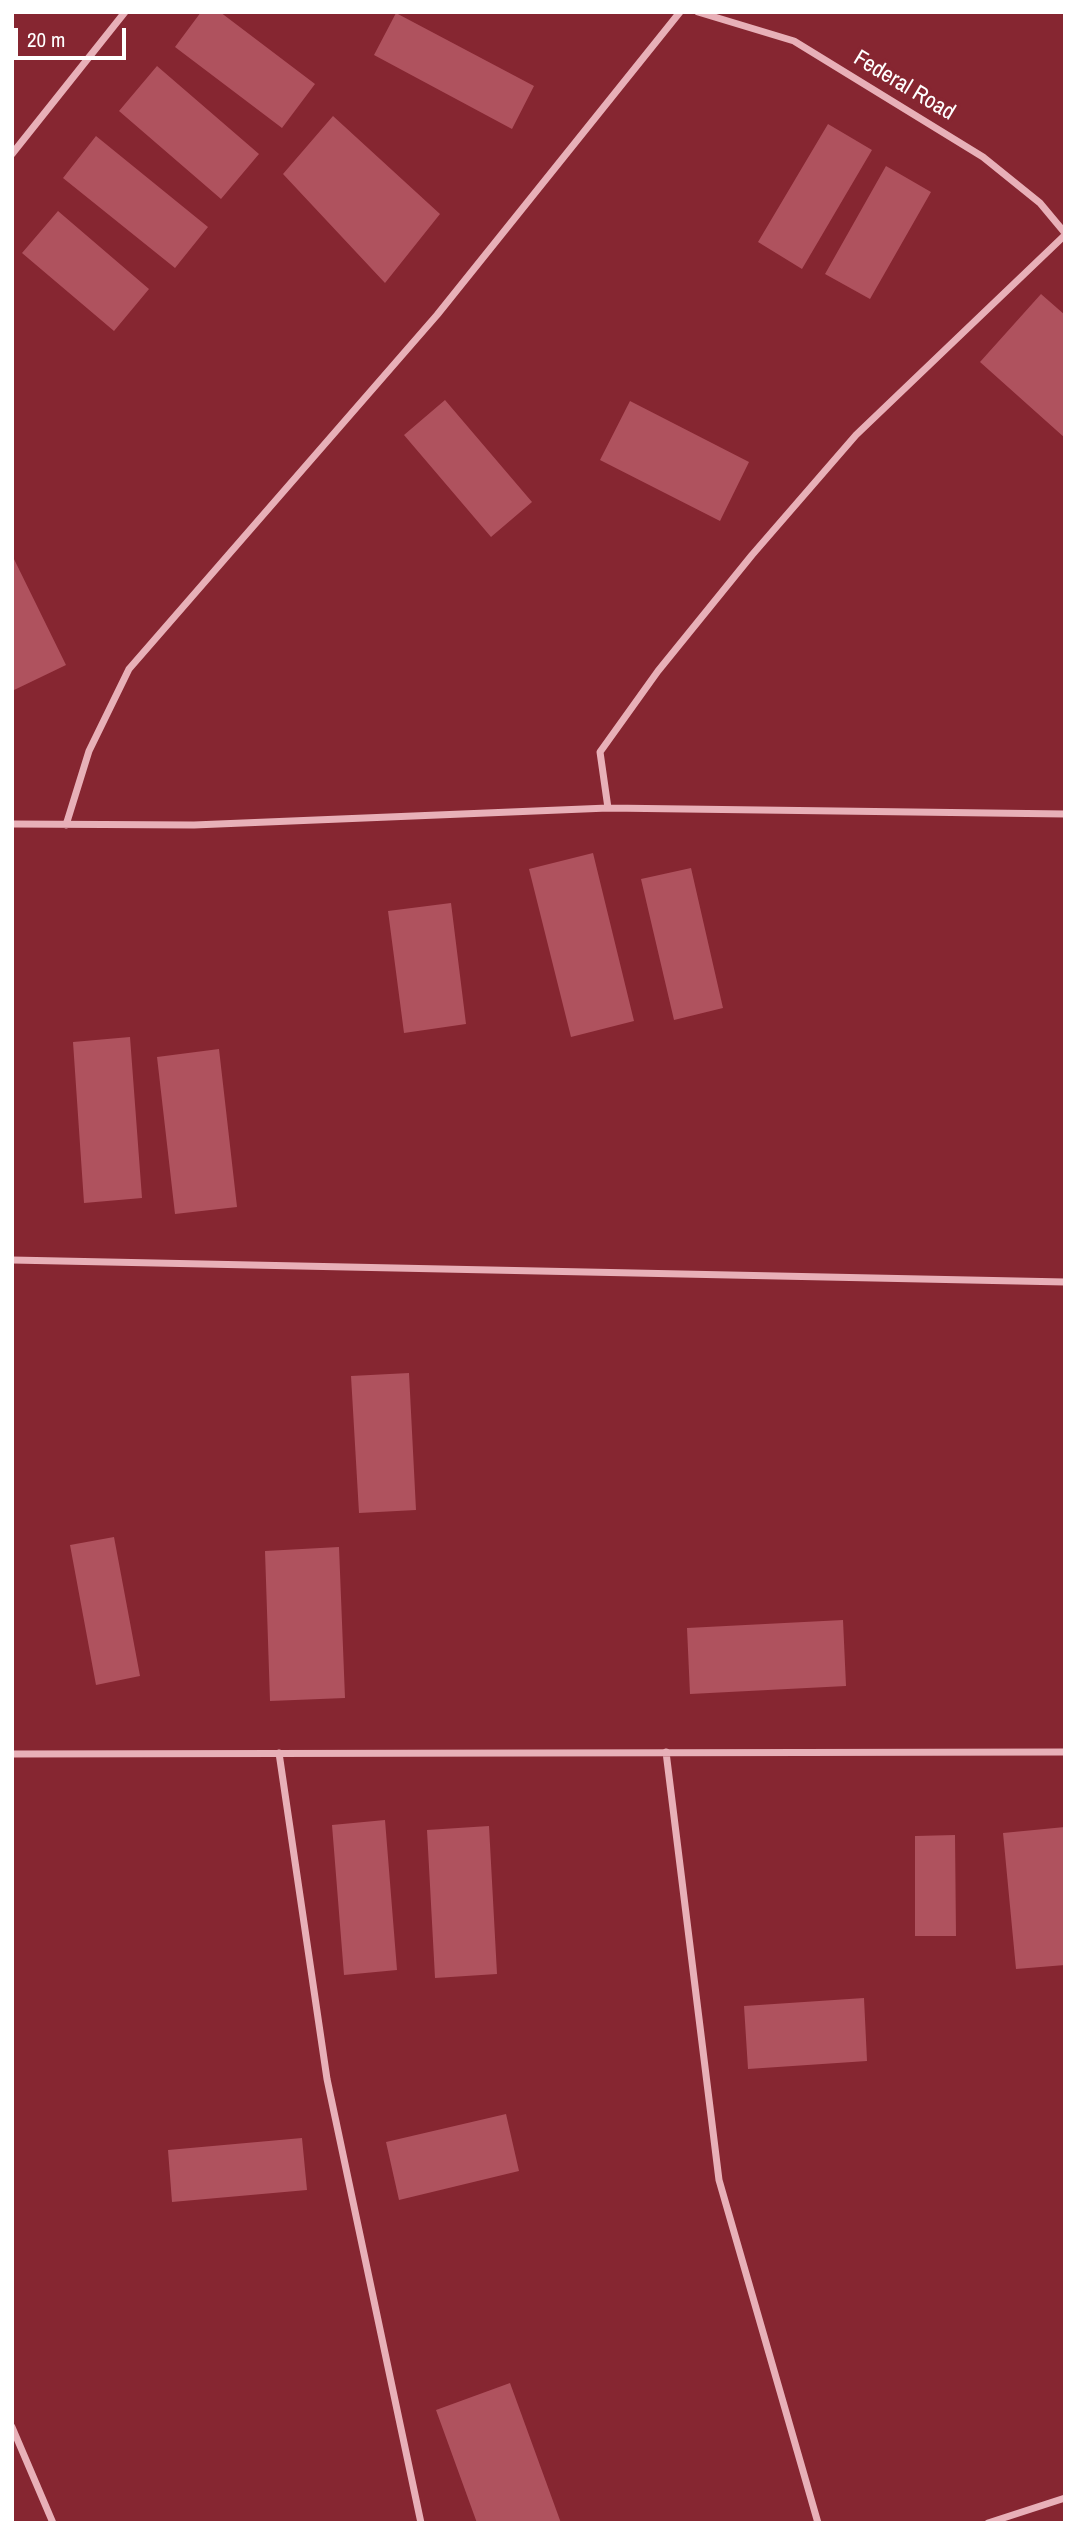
<!DOCTYPE html>
<style>
body{margin:0}
#map{position:relative;width:1077px;height:2535px;overflow:hidden;background:#862631;font-family:"Archivo Narrow",sans-serif}
canvas{display:block}
.frame{position:absolute;inset:0;border:14px solid #fff;pointer-events:none}
.scale{position:absolute;left:14px;top:28px;width:112px;height:32px;box-sizing:border-box;border:4px solid #fff;border-top:0;padding-left:9px;font-size:21px;line-height:24px;white-space:nowrap;color:#fff;-webkit-text-stroke:5px #862631;paint-order:stroke}
</style>
<div id="map">
<canvas width="1077" height="2535"></canvas>
<div class="frame"></div>
<div class="scale">20 m</div>
</div>
<script>
const c = document.querySelector('canvas').getContext('2d');
c.lineJoin = 'round';
function fill(path, color) { c.fillStyle = color; c.fill(path, 'evenodd'); }
const shape = rows => new Path2D(rows.map(r => 'M' + r).join(''));
function stroke(path, color, width, dash) { c.strokeStyle = color; c.lineWidth = width; c.lineCap = dash ? 'butt' : 'round'; c.setLineDash(dash || []); c.stroke(path); }
function write(font, color, halo, rows, align = 'center') {
  c.font = font + ' "Archivo Narrow",sans-serif'; c.lineWidth = 7; c.setLineDash([]); c.textBaseline = 'middle'; c.strokeStyle = halo; c.fillStyle = color; for (const [text, x, y, turn = 0] of rows) {
    c.save(); c.translate(x, y); c.rotate((+turn || 0) * Math.PI / 180); c.textAlign = isNaN(turn) ? turn : align; if (halo) c.strokeText(text, 0, 0); c.fillText(text, 0, 0); c.restore();
  }
}
const building = shape([
 [201,12,220,12,315,84,282,128,175,47],
 [396,13,534,86,512,129,374,55],
 [157,66,259,154,221,199,119,111],
 [333,116,440,214,385,283,283,174],
 [828,124,872,150,802,269,758,242],
 [96,136,208,227,175,268,63,178],
 [886,166,931,192,870,299,825,274],
 [58,211,149,289,114,331,22,253],
 [1041,294,1065,315,1065,438,980,362],
 [445,400,532,502,491,537,404,435],
 [630,401,749,462,720,521,600,460],
 [12,555,66,665,12,691],
 [593,853,634,1021,571,1037,529,869],
 [691,868,723,1008,674,1020,641,879],
 [451,903,466,1024,404,1033,388,911],
 [130,1037,142,1198,84,1203,73,1042],
 [219,1049,237,1207,175,1214,157,1057],
 [409,1373,416,1510,359,1513,351,1376],
 [114,1537,140,1676,96,1685,70,1545],
 [339,1547,345,1698,270,1701,265,1551],
 [843,1620,846,1686,690,1694,687,1628],
 [385,1820,397,1970,344,1975,332,1825],
 [489,1826,497,1974,435,1978,427,1830],
 [1065,1827,1065,1965,1016,1969,1003,1833],
 [955,1835,956,1936,915,1936,915,1836],
 [864,1998,867,2061,748,2069,744,2006],
 [506,2114,519,2171,399,2200,386,2142],
 [302,2138,307,2190,172,2202,168,2150],
 [510,2383,561,2523,477,2523,436,2410]
]);
const minor = shape([
 [698,12,794,41,983,157,1040,203,1065,233],
 [12,154,125,12],
 [608,808,600,752,658,671,752,555,856,435,1065,235],
 [12,824,194,825,608,808,1065,814],
 [66,825,89,751,129,669,437,315,680,12],
 [12,1260,1065,1282],
 [666,1752,719,2180,818,2523],
 [279,1753,327,2079,421,2523],
 [12,1754,1065,1752],
 [12,2427,53,2523],
 [988,2523,1065,2498]
]);
const streetNames = [
 ["Federal Road",904,86,31]
];
fill(building, '#af525e');
stroke(minor, '#e8b0b8', 7);
write('23px', '#fff', '#862631', streetNames);
</script>
